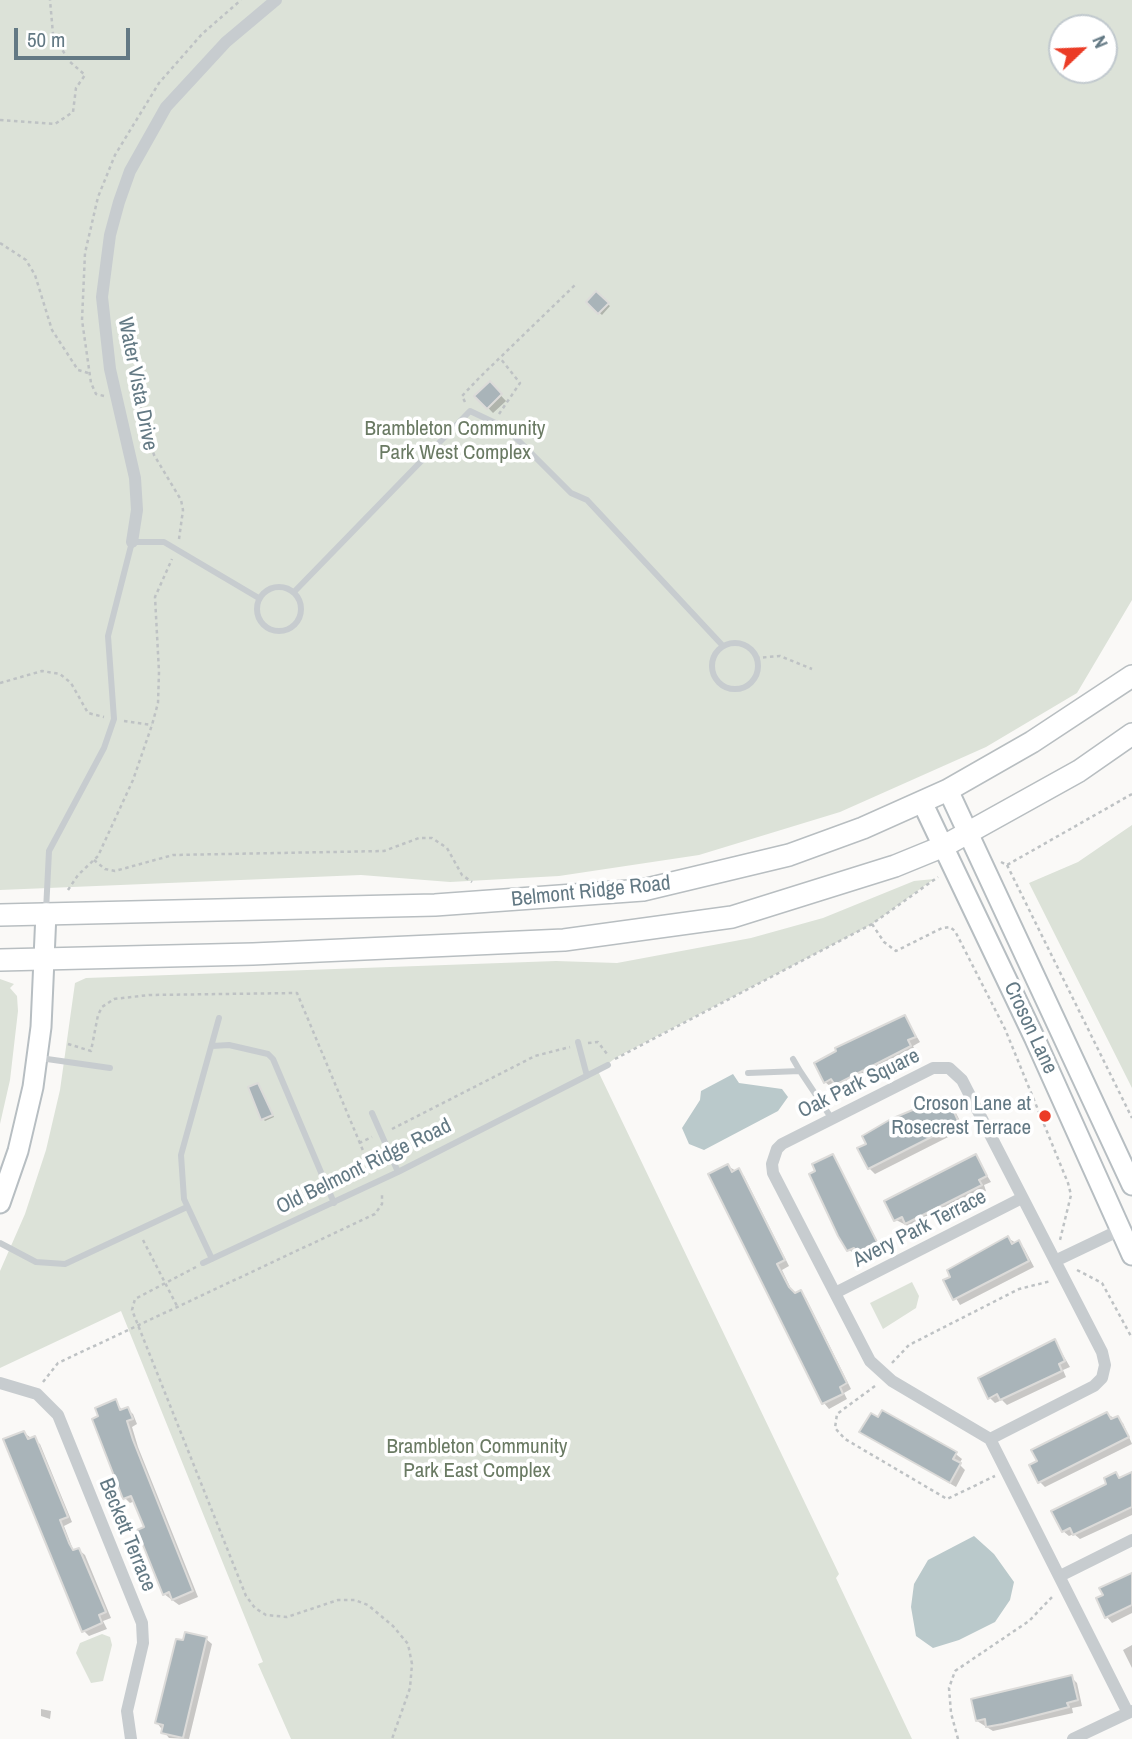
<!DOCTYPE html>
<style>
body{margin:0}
#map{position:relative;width:1132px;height:1739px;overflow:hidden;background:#faf9f7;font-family:"Archivo Narrow",sans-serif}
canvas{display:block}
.north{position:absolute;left:1048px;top:14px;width:70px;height:70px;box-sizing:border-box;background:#fff;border:2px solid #c1c9ce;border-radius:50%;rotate:67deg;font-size:19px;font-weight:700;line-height:28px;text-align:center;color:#637984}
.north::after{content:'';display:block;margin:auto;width:24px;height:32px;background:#eb3c26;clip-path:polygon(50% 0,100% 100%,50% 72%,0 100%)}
.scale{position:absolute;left:14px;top:28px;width:116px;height:32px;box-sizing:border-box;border:4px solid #637984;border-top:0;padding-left:9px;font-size:21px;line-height:24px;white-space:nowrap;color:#637984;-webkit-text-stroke:5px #fff;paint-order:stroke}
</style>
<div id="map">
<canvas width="1132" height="1739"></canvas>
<div class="north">N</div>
<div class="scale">50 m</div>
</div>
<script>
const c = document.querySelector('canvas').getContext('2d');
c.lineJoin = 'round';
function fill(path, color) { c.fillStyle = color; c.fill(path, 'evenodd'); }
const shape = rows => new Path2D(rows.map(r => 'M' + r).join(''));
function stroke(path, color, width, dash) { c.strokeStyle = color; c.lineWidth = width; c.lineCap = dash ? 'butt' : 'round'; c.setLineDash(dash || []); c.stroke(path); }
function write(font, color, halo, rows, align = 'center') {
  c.font = font + ' "Archivo Narrow",sans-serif'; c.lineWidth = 7; c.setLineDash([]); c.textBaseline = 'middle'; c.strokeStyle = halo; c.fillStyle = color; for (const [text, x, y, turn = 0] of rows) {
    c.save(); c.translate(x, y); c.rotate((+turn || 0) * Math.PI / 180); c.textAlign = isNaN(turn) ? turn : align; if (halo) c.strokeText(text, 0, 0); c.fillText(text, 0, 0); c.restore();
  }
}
const green = shape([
 [0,0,1132,0,1132,600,1077,693,986,747,840,812,699,855,559,876,450,882,361,875,0,890],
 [1062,28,1104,28,1104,70,1062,70],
 [1132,825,1132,1088,1029,883,1078,862],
 [934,879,872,924,617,1057,598,1071,839,1574,836,1578,912,1739,291,1739,258,1664,263,1662,121,1311,0,1368,0,1271,25,1214,46,1150,60,1090,75,983,86,978,556,961,617,963,751,938,823,918,914,881],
 [0,979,14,984,10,988,17,996,18,1011,10,1080,0,1124],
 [912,1282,919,1296,916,1308,883,1329,870,1303],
 [102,1634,110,1637,112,1645,103,1681,91,1683,76,1653,80,1643]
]);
const water = shape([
 [733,1074,739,1083,782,1089,788,1097,778,1111,704,1150,689,1144,682,1128,700,1100,701,1091],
 [974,1536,994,1554,1014,1582,1010,1600,995,1622,959,1640,933,1648,916,1636,911,1607,914,1584,928,1560]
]);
const shadow = shape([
 [596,294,610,306,602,315,588,302],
 [490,384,506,401,493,413,477,396],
 [905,1017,920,1042,913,1046,916,1052,842,1089,836,1084,831,1087,825,1082],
 [258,1085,274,1117,265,1121,263,1119],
 [938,1101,954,1109,964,1129,875,1174,869,1168],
 [833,1156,883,1252,865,1261,849,1250],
 [975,1156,991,1182,984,1185,986,1191,912,1228,896,1220],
 [728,1166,744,1176,789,1266,782,1270,794,1295,800,1292,806,1298,851,1389,844,1393,847,1399,829,1409,824,1403],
 [1008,1238,1024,1248,1034,1267,960,1305,946,1281],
 [1055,1341,1070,1367,1063,1370,1066,1377,1007,1405,1002,1400,995,1403,990,1398],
 [115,1401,123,1411,127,1409,133,1414,137,1424,132,1427,138,1447,198,1597,179,1605,164,1594,147,1528,135,1501,130,1503,125,1498],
 [882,1412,942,1443,962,1459,959,1464,965,1470,956,1487,862,1432],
 [1107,1414,1123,1423,1132,1444,1045,1487,1040,1482],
 [24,1433,40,1444,72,1522,64,1526,74,1552,79,1550,85,1555,111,1618,103,1621,107,1629,89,1636,84,1631],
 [1116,1474,1121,1479,1132,1479,1132,1515,1080,1539,1074,1534,1069,1536,1063,1531],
 [1132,1574,1132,1613,1112,1623,1107,1617],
 [206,1639,212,1644,189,1739,169,1738,157,1723],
 [1132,1645,1132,1668,1123,1650],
 [1071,1677,1077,1683,1082,1706,1072,1708,1073,1713,993,1731,977,1721],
 [41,1709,51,1711,50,1719,41,1716]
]);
const building = shape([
 [596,291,609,303,598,314,586,302,596,291],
 [490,381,502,394,487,409,474,396,490,381],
 [905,1015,916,1037,908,1040,911,1046,835,1085,831,1079,824,1083,814,1063,836,1051,835,1048,905,1015],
 [258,1083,273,1115,261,1120,248,1087,258,1083],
 [939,1099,942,1105,949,1101,959,1123,868,1169,857,1148,866,1144,862,1136,891,1119,939,1099],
 [833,1154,879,1246,858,1256,854,1248,847,1251,838,1236,809,1174,815,1171,812,1164,833,1154],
 [976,1154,987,1176,979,1180,982,1185,905,1224,902,1217,894,1221,884,1201,976,1154],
 [728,1164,732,1172,739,1168,785,1260,777,1264,789,1287,795,1293,801,1290,847,1383,840,1387,843,1394,822,1404,708,1174,728,1164],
 [1008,1236,1012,1244,1019,1240,1029,1261,953,1300,943,1280,950,1277,947,1270,1008,1236],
 [1055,1339,1065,1361,1059,1364,1062,1371,1000,1400,997,1394,988,1399,978,1378,1055,1339],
 [116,1399,120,1410,128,1407,133,1419,127,1421,133,1440,193,1591,172,1600,169,1592,163,1595,137,1530,144,1527,131,1496,123,1499,92,1419,98,1416,95,1408,116,1399],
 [882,1410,957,1452,953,1459,961,1463,950,1483,859,1432,871,1413,878,1417,882,1410],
 [1107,1412,1111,1419,1118,1416,1129,1437,1038,1483,1029,1465,1037,1461,1031,1450,1107,1412],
 [24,1431,28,1439,35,1436,68,1517,60,1520,69,1543,73,1550,79,1548,106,1612,99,1615,102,1623,82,1632,3,1439,24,1431],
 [1116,1472,1119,1478,1132,1472,1132,1507,1073,1535,1070,1528,1062,1532,1051,1511,1106,1484,1104,1478,1116,1472],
 [1132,1573,1132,1605,1105,1618,1096,1598,1103,1595,1099,1588,1132,1573],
 [185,1632,207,1637,183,1738,161,1733,163,1725,155,1723,176,1639,183,1640,185,1632],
 [1072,1675,1078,1700,1067,1703,1069,1707,1003,1724,986,1727,985,1719,976,1721,971,1699,1072,1675]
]);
const path = shape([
 [0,120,55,124,73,112,76,88,85,75,69,61,53,34,50,0],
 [0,243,26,260,35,275,52,330,78,370,88,373],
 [131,395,139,403,154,455,181,500,183,510,179,539],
 [104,396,96,394,91,383,82,320,85,253,98,197,115,155,159,83,202,34,241,0],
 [465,402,462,396,480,377,575,285],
 [499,414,520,383,500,358],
 [756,658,780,656,812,669],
 [0,683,42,671,60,674,71,683,88,713,104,717],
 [124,721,152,725],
 [94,860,105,869,115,871,173,855,384,851,419,838,432,838,447,848,462,875,472,882],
 [1001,862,1007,865,1132,794],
 [1007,865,1132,1118],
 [68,890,78,875,98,856,133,780,152,725,158,703,159,672,155,597,172,559],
 [872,924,884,942,896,951,942,928,950,927,955,931,1005,1029,1068,1183,1071,1195,1060,1240],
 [588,1043,598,1042,607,1054],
 [68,1044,91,1051,98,1015,102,1007,114,999,149,995,297,993,372,1172],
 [615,1059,872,924,938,877],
 [392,1129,535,1056,570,1047],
 [359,1143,372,1137],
 [143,1240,177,1306],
 [196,1267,135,1299,132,1310,246,1596,255,1608,266,1615,287,1617,338,1600,355,1600,368,1605,393,1626,408,1644,412,1664,410,1688,392,1739],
 [1077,1270,1102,1283,1132,1338],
 [892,1363,909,1345,1019,1289,1051,1281],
 [43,1382,58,1363,375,1214,382,1204,382,1192],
 [875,1386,837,1414,835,1428,845,1439,947,1499,995,1476],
 [958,1739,951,1713,949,1688,955,1671,1029,1621,1054,1595]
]);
const lane = shape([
 '257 609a22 22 0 1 1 44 0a22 22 0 1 1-44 0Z',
 [294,592,470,411,506,428,571,493,587,500,723,646],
 '712 666a23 23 0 1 1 46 0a23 23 0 1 1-46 0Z',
 [46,911,49,851,104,748,114,719,108,636,132,542,164,542,257,597],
 [578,1042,587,1076],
 [212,1046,229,1045,268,1054,273,1059,334,1203],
 [40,1058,110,1068],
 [793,1059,800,1071],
 [748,1073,800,1071,832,1119],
 [372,1113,398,1172],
 [0,1243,36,1262,65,1264,187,1207],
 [212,1259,184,1199,181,1155,219,1018],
 [203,1263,398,1172,608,1065]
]);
const street = shape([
 [132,542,137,510,135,478,110,369,102,297,110,235,119,202,130,171,166,107,226,42,276,0],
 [1055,1261,1120,1230],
 [835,1293,1022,1198],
 [0,1383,37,1394,58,1415,142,1623,143,1643,127,1711,131,1739],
 [990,1439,892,1381,870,1361,773,1173,772,1164,777,1149,782,1144,933,1068,949,1068,962,1080,1102,1352,1105,1365,1102,1378,1094,1386,990,1439,1128,1713],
 [1060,1576,1132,1540],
 [1073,1739,1132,1711]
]);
const secondary = shape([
 [948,790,1132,1185],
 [922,802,1035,1039,1132,1255],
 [0,1203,18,1151,33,1087,41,1027,46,913]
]);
const primary = shape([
 [0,915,435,905,643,890,789,855,863,828,948,790,1032,742,1132,676],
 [0,960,253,954,564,940,732,917,895,866,944,846,1079,771,1132,734]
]);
const markers = [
 [1045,1116,7,"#eb3c26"]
];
const streetNames = [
 ["Water Vista Drive",137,384,79],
 ["Belmont Ridge Road",591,892,-6],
 ["Croson Lane",1030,1028,65],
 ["Oak Park Square",859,1084,-26],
 ["Old Belmont Ridge Road",364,1167,-26],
 ["Avery Park Terrace",920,1229,-27],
 ["Beckett Terrace",127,1535,68]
];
const parkNames = [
 ["Brambleton Community",455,429],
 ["Park West Complex",455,453],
 ["Brambleton Community",477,1447],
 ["Park East Complex",477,1471]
];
const poiNames = [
 ["Croson Lane at",1031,1104],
 ["Rosecrest Terrace",1031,1128]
];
fill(green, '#dce2d8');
fill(water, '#bac9cb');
fill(shadow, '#0003');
fill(building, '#a9b4b9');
stroke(building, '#dcdbd9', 2);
stroke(secondary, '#b7bec2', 23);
stroke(primary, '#b8bec1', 24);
stroke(path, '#bec2c4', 2.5, [3.5, 3.5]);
stroke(lane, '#c7cccf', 6);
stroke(street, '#c7cccf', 12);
stroke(secondary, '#fff', 19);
stroke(primary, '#fff', 21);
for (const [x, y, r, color] of markers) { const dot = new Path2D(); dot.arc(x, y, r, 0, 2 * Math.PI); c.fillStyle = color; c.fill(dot); stroke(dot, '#fff', 2.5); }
write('21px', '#637984', '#fff', streetNames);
write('21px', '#6a7a63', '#fff', parkNames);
write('21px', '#637984', '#fff', poiNames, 'right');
</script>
